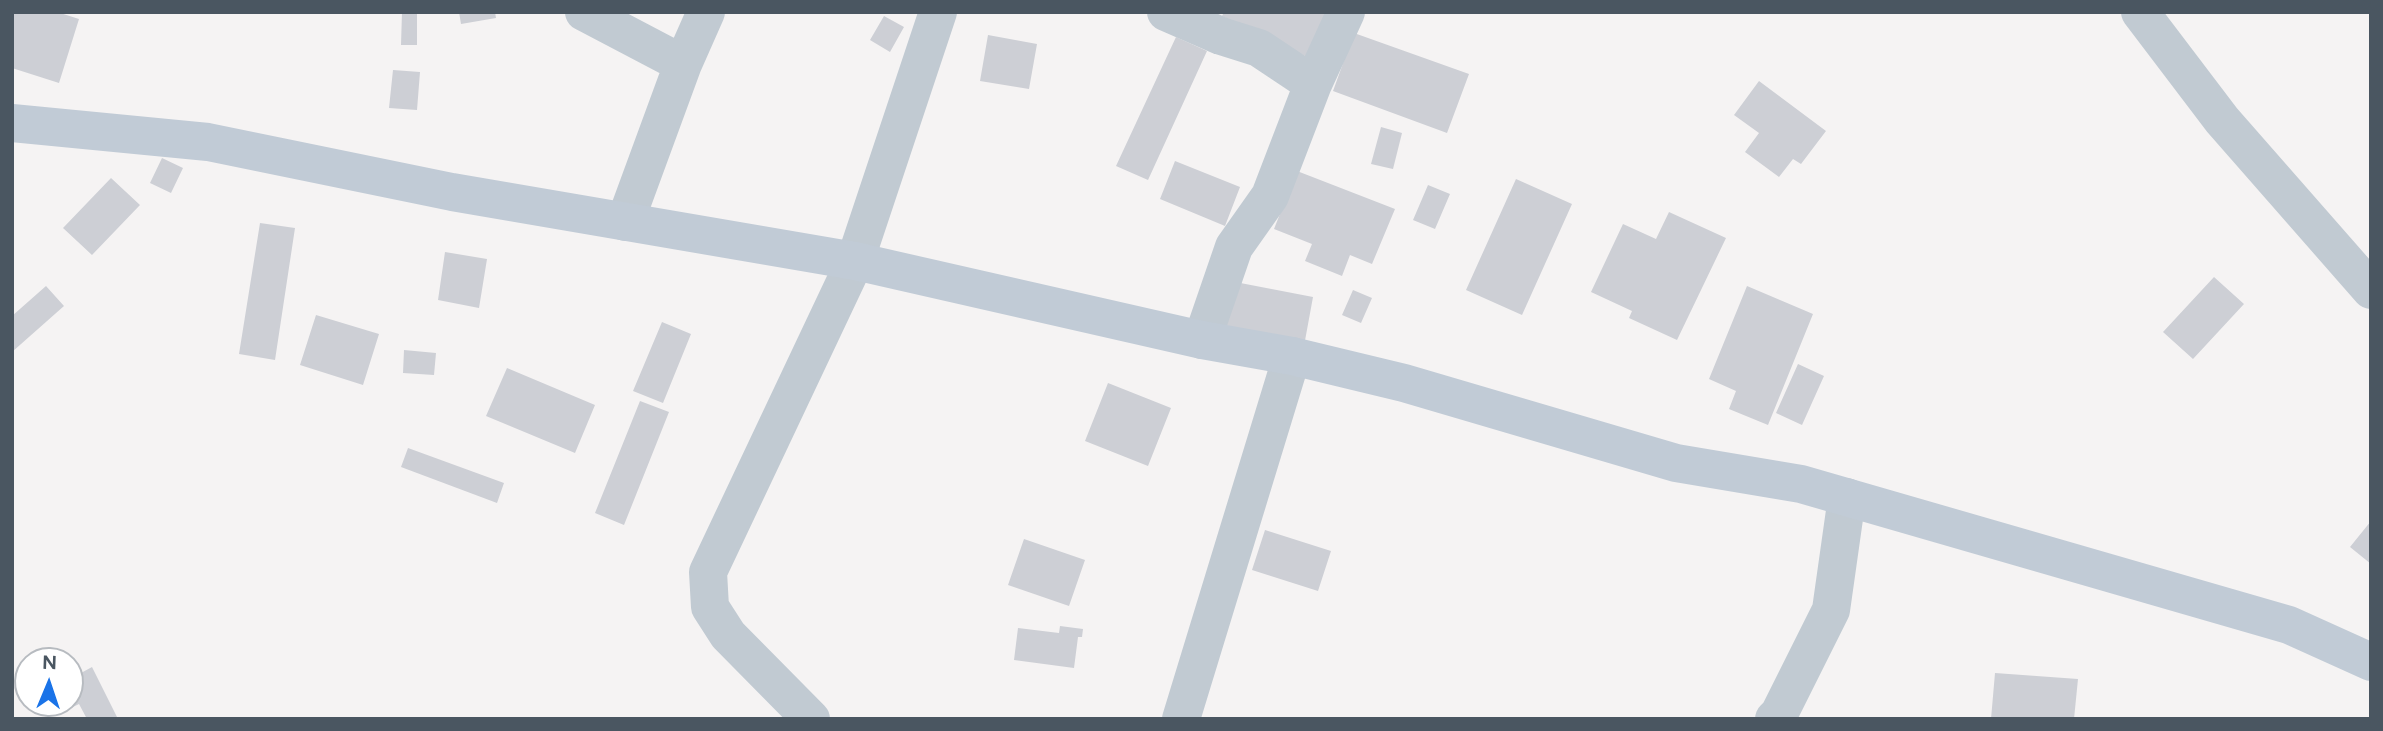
<!DOCTYPE html>
<style>
body{margin:0}
#map{position:relative;width:2383px;height:731px;overflow:hidden;background:#f5f3f3;font-family:Figtree,sans-serif}
canvas{display:block}
.frame{position:absolute;inset:0;border:14px solid #4a5661;pointer-events:none}
.north{position:absolute;left:14px;top:647px;width:70px;height:70px;box-sizing:border-box;background:#fff;border:2px solid #b7bbc0;border-radius:50%;rotate:2deg;font-size:19px;font-weight:700;line-height:28px;text-align:center;color:#4a5661}
.north::after{content:'';display:block;margin:auto;width:24px;height:32px;background:#1a73e8;clip-path:polygon(50% 0,100% 100%,50% 72%,0 100%)}
</style>
<div id="map">
<canvas width="2383" height="731"></canvas>
<div class="frame"></div>
<div class="north">N</div>
</div>
<script>
const c = document.querySelector('canvas').getContext('2d');
c.lineJoin = 'round';
function fill(path, color) { c.fillStyle = color; c.fill(path, 'evenodd'); }
const shape = rows => new Path2D(rows.map(r => 'M' + r).join(''));
function stroke(path, color, width, dash) { c.strokeStyle = color; c.lineWidth = width; c.lineCap = dash ? 'butt' : 'round'; c.setLineDash(dash || []); c.stroke(path); }
const building = shape([
 [12,12,57,12,79,19,59,83,12,68],
 [402,12,417,12,417,45,401,45],
 [459,12,495,12,496,18,461,24],
 [1224,12,1334,12,1311,59,1222,16],
 [884,16,904,27,890,52,870,40],
 [1354,33,1469,74,1447,133,1333,91],
 [988,35,1037,44,1029,89,980,81],
 [1176,37,1207,51,1148,180,1116,166],
 [393,70,420,72,417,110,389,108],
 [1759,81,1826,131,1801,164,1793,159,1779,177,1745,152,1759,133,1734,115],
 [1381,127,1402,133,1393,169,1371,164],
 [162,158,183,168,171,193,150,183],
 [1175,161,1240,187,1225,226,1160,199],
 [1297,171,1395,209,1372,264,1350,255,1342,276,1305,261,1312,244,1274,229],
 [111,178,140,205,92,255,63,228],
 [1516,179,1572,204,1522,315,1466,290],
 [1428,185,1450,194,1435,229,1413,220],
 [1669,212,1726,238,1677,340,1629,318,1632,311,1591,292,1623,224,1656,239],
 [260,223,295,228,275,360,239,354],
 [445,252,487,259,479,308,438,300],
 [2214,277,2244,304,2193,359,2163,332],
 [1230,281,1313,297,1304,346,1221,330],
 [46,286,64,306,12,352,12,316],
 [1747,286,1813,314,1768,425,1729,409,1736,391,1709,379],
 [1353,290,1372,298,1361,323,1342,315],
 [316,315,379,334,363,385,300,365],
 [662,322,691,334,663,403,633,391],
 [404,350,436,353,434,375,403,373],
 [1798,364,1824,376,1802,425,1776,413],
 [507,368,595,405,575,453,486,416],
 [1108,383,1171,408,1148,466,1085,441],
 [640,401,669,412,624,525,595,513],
 [408,448,504,483,497,503,401,467],
 [2371,521,2371,564,2350,547],
 [1265,530,1331,551,1318,591,1252,570],
 [1024,539,1085,560,1069,606,1008,585],
 [1060,626,1083,629,1082,637,1078,637,1074,668,1014,660,1018,628,1059,633],
 [92,667,118,719,87,719,79,704,59,714,53,703,70,703,70,679],
 [1995,673,2078,679,2074,719,1991,719]
]);
const street = shape([
 [584,12,683,64],
 [1166,12,1221,36,1259,48,1313,84],
 [2140,12,2222,120,2371,290],
 [625,222,683,64,706,12],
 [1202,340,1234,247,1270,196,1313,84,1346,12],
 [811,719,728,635,710,607,708,572,855,261,938,12],
 [1181,719,1292,356],
 [1774,719,1779,714,1831,610,1847,497]
]);
const secondary = shape([
 [12,123,208,142,452,192,855,261,1202,340,1292,356,1404,383,1676,463,1801,484,2289,625,2371,662]
]);
fill(building, '#cdcfd5');
stroke(street, '#c1cad2', 38);
stroke(secondary, '#c1cbd6', 38);
</script>
